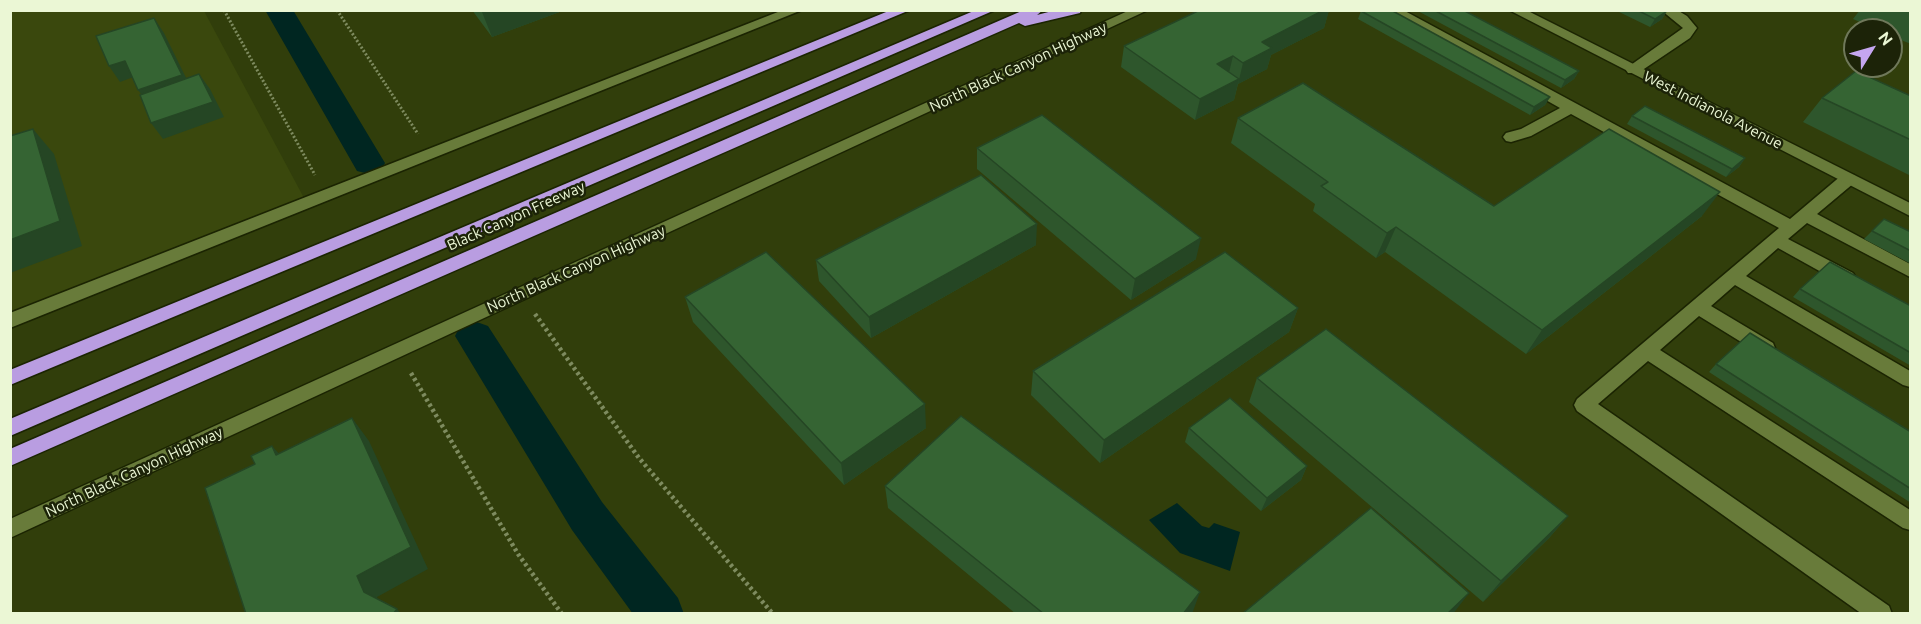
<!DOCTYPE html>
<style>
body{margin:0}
#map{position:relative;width:1921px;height:624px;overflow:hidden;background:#313e0b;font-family:Ubuntu,sans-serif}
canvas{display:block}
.frame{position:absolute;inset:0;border:12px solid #ebf7d5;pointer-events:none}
.north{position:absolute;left:1843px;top:18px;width:60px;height:60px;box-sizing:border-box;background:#1c2308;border:2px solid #6f785a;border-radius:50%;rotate:53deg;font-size:16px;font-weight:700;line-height:24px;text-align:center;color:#ebf7d5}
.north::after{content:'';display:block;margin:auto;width:21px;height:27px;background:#c5a6f0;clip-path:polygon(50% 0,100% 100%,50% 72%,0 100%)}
</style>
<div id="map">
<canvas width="1921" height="624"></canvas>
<div class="frame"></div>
<div class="north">N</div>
</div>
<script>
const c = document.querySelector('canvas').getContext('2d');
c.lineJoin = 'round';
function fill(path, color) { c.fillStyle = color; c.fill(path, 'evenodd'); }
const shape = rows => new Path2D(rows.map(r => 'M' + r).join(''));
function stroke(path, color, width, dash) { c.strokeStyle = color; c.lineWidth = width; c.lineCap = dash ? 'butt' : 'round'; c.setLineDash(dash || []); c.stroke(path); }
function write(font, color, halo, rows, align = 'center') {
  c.font = font + ' Ubuntu,sans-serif'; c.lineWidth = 5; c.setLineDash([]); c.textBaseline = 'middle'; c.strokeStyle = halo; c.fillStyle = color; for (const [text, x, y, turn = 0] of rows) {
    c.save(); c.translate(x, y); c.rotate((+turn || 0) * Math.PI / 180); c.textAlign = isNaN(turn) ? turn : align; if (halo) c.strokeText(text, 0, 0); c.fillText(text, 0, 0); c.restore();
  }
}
const built = shape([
 [11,11,204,11,304,198,11,312]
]);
const water = shape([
 [1177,503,1202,526,1209,528,1214,523,1240,532,1230,571,1180,553,1149,520]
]);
const canal = shape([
 [265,10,293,10,385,163,381,171,369,174,357,171,265,10],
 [474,321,488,326,602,502,678,598,684,614,633,614,572,530,455,336,460,326,474,321]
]);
const pathFar1 = shape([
 [224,10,315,175],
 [337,10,418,134]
]);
const path = shape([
 [535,314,639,458,773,614],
 [411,373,518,554,562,614]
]);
const lane = shape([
 [1386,10,1403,10,1790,219,1842,175,1854,175,1856,179,1854,183,1817,214,1910,264,1910,277,1807,223,1788,239,1853,273,1856,278,1853,283,1847,284,1841,283,1778,248,1746,276,1910,371,1910,387,1903,385,1735,285,1711,306,1773,343,1775,348,1773,353,1766,355,1759,353,1699,316,1660,350,1910,510,1910,530,1903,528,1648,361,1598,404,1889,606,1892,614,1862,614,1577,411,1574,405,1577,399,1779,228,1571,114,1531,136,1511,142,1506,141,1503,137,1506,133,1521,129,1560,108,1386,10],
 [1661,10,1677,10,1687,16,1697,28,1690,38,1638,73,1628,73,1626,70,1628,67,1683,28,1661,10]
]);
const street = shape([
 [1509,10,1526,10,1910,203,1910,216,1509,10]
]);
const secondary = shape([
 [783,10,802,10,10,328,10,313,783,10],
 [1130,10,1148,10,10,538,10,519,1130,10]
]);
const highway = shape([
 [891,10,910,10,10,385,10,370,891,10],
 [976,10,995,10,10,436,10,419,976,10],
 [1024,10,1043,10,1037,15,1056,10,1081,10,1080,13,1025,26,1019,23,10,466,10,449,1024,10]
]);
const wall = shape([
 [472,10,565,10,492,37],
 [1200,10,1329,10,1324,28,1271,55,1267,69,1238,84,1234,100,1195,120,1121,67,1124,46],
 [1416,10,1463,10,1579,71,1574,79,1561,88],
 [1615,10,1666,10,1667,11,1662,19,1650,27],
 [1860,10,1911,10,1911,44,1891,36,1891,30,1878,30,1853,19],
 [1361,11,1550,97,1545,105,1530,115,1358,19],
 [1911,96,1911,176,1803,122,1822,98],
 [1632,116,1745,158,1739,167,1726,177,1627,124],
 [1238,118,1494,206,1702,216,1526,354,1385,252,1376,258,1313,211,1315,204,1231,143],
 [977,148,1196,259,1131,300,977,169],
 [1872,231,1911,232,1911,264,1864,239],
 [1036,245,871,338,819,281,816,260],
 [1800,289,1911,306,1911,366,1793,297],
 [685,297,926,428,844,485,693,322],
 [1298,308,1289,332,1100,463,1031,395,1033,371],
 [1716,364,1911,432,1911,503,1709,372],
 [1257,378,1568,516,1549,538,1483,602,1249,402],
 [1189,428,1307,466,1301,480,1261,511,1185,442],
 [885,486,1192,613,1192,614,1016,614,888,508]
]);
const shadedWall = shape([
 [487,10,565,10,492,37,482,12],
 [1324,10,1329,10,1324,28,1271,55,1267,69,1238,84,1243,63,1262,42],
 [1667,11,1662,19,1650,27,1655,19],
 [154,18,164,33,192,90,149,105,138,90],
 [1233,56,1228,77,1217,64],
 [125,61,136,76,120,82,109,66],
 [1579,71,1574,79,1561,88,1565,80],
 [199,74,210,89,224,117,163,139,151,123],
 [1239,79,1234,100,1195,120,1200,99],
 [1550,97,1545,105,1530,115,1534,107],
 [33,129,54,154,82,246,10,273,10,240],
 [1745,158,1739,167,1726,177,1732,169],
 [1720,192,1702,216,1526,354,1542,330],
 [1037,224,1036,245,871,338,869,317],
 [1396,227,1385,252,1376,258,1387,233],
 [1201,238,1196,259,1131,300,1135,279],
 [1298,308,1289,332,1100,463,1104,440],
 [925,404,926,428,844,485,841,463],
 [352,418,369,441,428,569,377,597,383,612,364,592,357,576],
 [272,446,293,469,276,455],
 [1307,466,1301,480,1261,511,1267,498],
 [1568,516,1549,538,1483,602,1501,581],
 [1200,592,1192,614,1183,614],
 [1469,593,1453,614,1447,614],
 [397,609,401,614,393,614]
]);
const building = shape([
 [1200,10,1324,10,1262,42,1272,48,1243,63,1233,56,1217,64,1239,79,1200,99,1124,46,1200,10],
 [1362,10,1391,10,1550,97,1534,107,1361,11,1362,10],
 [1434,10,1463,10,1579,71,1565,80,1434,10],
 [1637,10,1666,10,1667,11,1655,19,1637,10],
 [154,18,182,75,138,90,125,61,109,66,96,36,154,18],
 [1856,71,1911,96,1911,140,1822,98,1856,71],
 [199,74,213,102,151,123,140,95,199,74],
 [1303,83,1494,206,1609,129,1720,192,1542,330,1396,227,1387,233,1321,186,1328,182,1238,118,1303,83],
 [1645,106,1745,158,1732,169,1632,116,1645,106],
 [1042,115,1201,238,1135,279,977,148,1042,115],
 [33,129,60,221,10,240,10,136,33,129],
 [981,175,1037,224,869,317,816,260,981,175],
 [1884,219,1911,232,1911,251,1872,231,1884,219],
 [766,252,925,404,841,463,685,297,766,252],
 [1225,252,1298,308,1104,440,1033,371,1225,252],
 [1830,262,1911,306,1911,353,1800,289,1830,262],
 [1326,329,1568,516,1501,581,1257,378,1326,329],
 [1750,333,1911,432,1911,489,1716,364,1750,333],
 [1230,398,1307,466,1267,498,1189,428,1230,398],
 [961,416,1200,592,1183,614,1044,614,885,486,961,416],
 [352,418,411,547,357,576,364,592,397,609,393,614,246,614,205,488,255,464,251,456,272,446,276,455,352,418],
 [1371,508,1469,593,1447,614,1242,614,1371,508]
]);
const streetNames = [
 ["North Black Canyon Highway",1018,67,-25],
 ["West Indianola Avenue",1713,110,27],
 ["Black Canyon Freeway",516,216,-24],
 ["North Black Canyon Highway",576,269,-24],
 ["North Black Canyon Highway",134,472,-25]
];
fill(built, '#3a480d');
fill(water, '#002621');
fill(canal, '#002621');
stroke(lane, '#1b2402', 3);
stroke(street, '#1b2402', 3);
stroke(secondary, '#1b2402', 3);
stroke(highway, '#1b2402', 3);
stroke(pathFar1, '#7e8b5f', 3, [2, 2]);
stroke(path, '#7e8b5f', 4.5, [3, 3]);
fill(lane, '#687b3a');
fill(street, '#687b3a');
fill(secondary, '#687b3a');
fill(highway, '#b99de1');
fill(wall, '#2e562c');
fill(shadedWall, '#254624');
fill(building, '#356433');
stroke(building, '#254624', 1.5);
write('15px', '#ebf7d5', '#1c2308', streetNames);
</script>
